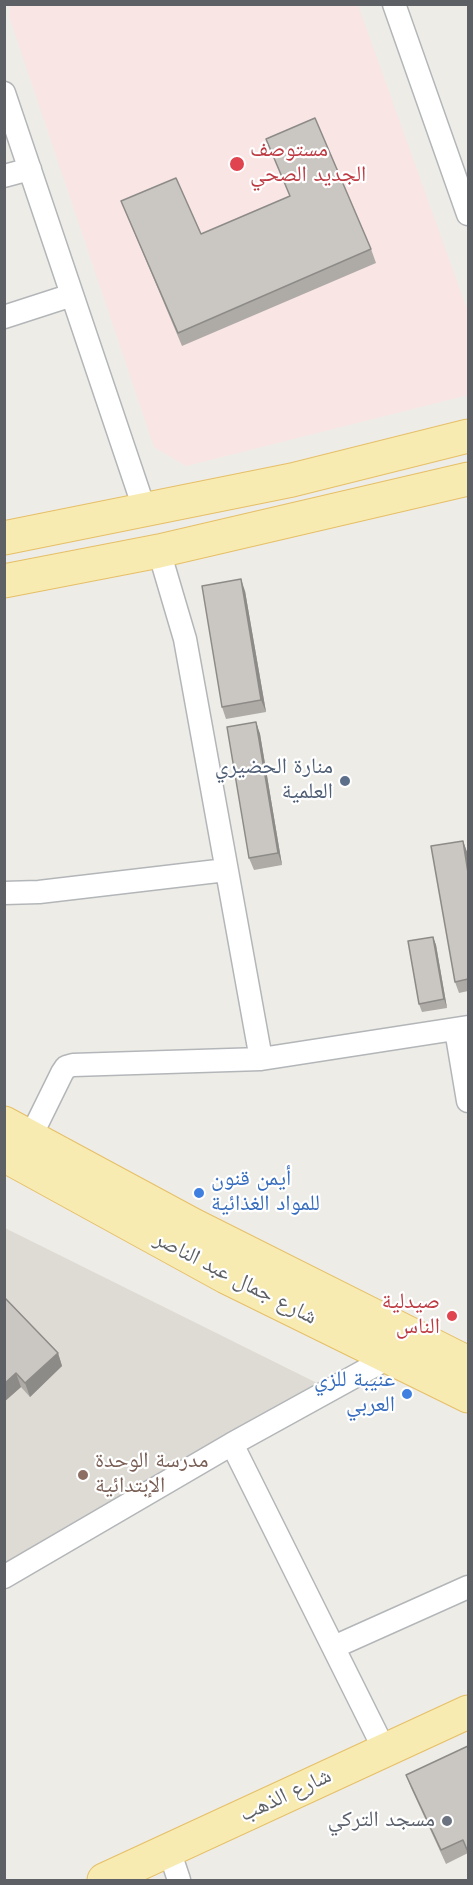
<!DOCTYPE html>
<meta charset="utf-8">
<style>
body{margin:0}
#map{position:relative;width:473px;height:1885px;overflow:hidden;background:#eeece6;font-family:Jost,sans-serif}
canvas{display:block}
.frame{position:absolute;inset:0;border:6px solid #5d6165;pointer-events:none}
</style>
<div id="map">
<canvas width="473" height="1885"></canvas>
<div class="frame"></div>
</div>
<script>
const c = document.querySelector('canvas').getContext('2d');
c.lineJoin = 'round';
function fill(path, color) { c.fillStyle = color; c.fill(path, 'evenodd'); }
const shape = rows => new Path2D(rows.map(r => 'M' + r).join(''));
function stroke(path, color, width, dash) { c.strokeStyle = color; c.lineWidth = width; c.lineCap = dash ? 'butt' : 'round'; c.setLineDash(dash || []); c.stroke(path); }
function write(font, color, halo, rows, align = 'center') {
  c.font = font + ' Jost,"Noto Naskh Arabic",sans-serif'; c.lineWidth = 4.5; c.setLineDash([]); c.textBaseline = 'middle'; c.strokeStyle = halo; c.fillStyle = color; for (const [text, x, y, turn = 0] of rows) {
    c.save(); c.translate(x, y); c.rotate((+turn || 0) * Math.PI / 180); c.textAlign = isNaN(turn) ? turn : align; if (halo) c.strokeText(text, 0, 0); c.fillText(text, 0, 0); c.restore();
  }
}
const education = shape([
 [5,1228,317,1383,5,1567]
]);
const medical = shape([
 [11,4,358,5,468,312,468,395,186,466,154,447,9,16]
]);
const minor = shape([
 [394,4,468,214],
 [4,93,145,511],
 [4,176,30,169],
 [4,317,72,295],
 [159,551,185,639,261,1059],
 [4,893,39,892,226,870],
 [456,1030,468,1101],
 [30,1138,62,1073,66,1067,73,1065,261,1059,468,1027],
 [232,1444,385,1751],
 [4,1577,232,1444,388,1358],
 [334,1647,468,1587],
 [169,1850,179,1880]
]);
const primary = shape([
 [4,538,292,480,468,436],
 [4,581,159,551,468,479],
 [4,1123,193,1225,468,1363],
 [4,1155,226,1277,468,1396],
 [104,1880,468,1712]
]);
const wall = shape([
 [266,139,371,249,376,263,182,346,121,201,201,234,290,196],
 [245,591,266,712,226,719,222,707],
 [256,722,260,734,282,865,254,870,249,858],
 [463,841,467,852,468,860,468,991,459,993,455,982],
 [433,937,436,945,447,1008,422,1012,419,1004],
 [4,1297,58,1353,62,1366,30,1397,21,1387,4,1402],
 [468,1746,468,1854,468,1853,446,1864,411,1788,406,1775]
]);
const shadedWall = shape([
 [241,579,245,591,266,712,261,700],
 [256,722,260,734,282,865,278,853],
 [463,841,467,852,468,860,468,873],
 [433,937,436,945,447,1008,444,999],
 [58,1353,62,1366,30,1397,25,1383],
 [16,1373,21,1387,4,1402,4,1384]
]);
const building = shape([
 [315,118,371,249,178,333,121,201,176,178,201,234,290,196,266,139,315,118],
 [241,579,261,700,222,707,202,586,241,579],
 [256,722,278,853,249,858,227,727,256,722],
 [463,841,468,873,468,979,455,982,431,846,463,841],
 [433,937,444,999,419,1004,408,941,433,937],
 [4,1297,58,1353,25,1383,16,1373,4,1384,4,1297],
 [468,1746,468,1852,463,1840,441,1850,406,1775,468,1746]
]);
const markers = [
 [237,164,8,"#e0444e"],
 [345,781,6,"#5c6f8a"],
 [199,1193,6,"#3f7fe0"],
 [452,1316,6,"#e0444e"],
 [407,1394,6,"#3f7fe0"],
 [83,1475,6,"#8d6e63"],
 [447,1821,6,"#6b7280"]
];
const healthNames = [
 ["مستوصف",250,151],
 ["الجديد الصحي",250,176],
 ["صيدلية",440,1303,"right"],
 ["الناس",440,1328,"right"]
];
const serviceNames = [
 ["منارة الحضيري",333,768],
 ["العلمية",333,793]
];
const shopNames = [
 ["أيمن قنون",211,1180],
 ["للمواد الغذائية",211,1205],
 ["عنيبة للزي",395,1381,"right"],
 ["العربي",395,1406,"right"]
];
const streetNames = [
 ["شارع جمال عبد الناصر",235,1279,27],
 ["شارع الذهب",286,1796,-25]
];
const educationNames = [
 ["مدرسة الوحدة",95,1462],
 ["الإبتدائية",95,1487]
];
const worshipNames = [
 ["مسجد التركي",435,1821]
];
fill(education, '#dedbd4');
fill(medical, '#f9e5e4');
stroke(minor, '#b3b6b9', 25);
stroke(primary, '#e6bf67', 35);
stroke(minor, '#fff', 22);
stroke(primary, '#f8ebb1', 33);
fill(wall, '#aeaba7');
fill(shadedWall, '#8d8b88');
fill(building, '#cac7c2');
stroke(building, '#8d8b88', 1.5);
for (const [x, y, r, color] of markers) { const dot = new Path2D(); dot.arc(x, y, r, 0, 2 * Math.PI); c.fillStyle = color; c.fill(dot); stroke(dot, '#fff', 2); }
write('22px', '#be3a42', '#fff', healthNames, 'left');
write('22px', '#4e5e75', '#fff', serviceNames, 'right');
write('22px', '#366cbe', '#fff', shopNames, 'left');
write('22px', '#5d6165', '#fff', streetNames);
write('22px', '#785e54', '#fff', educationNames, 'left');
write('22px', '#5b616d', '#fff', worshipNames, 'right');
</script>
